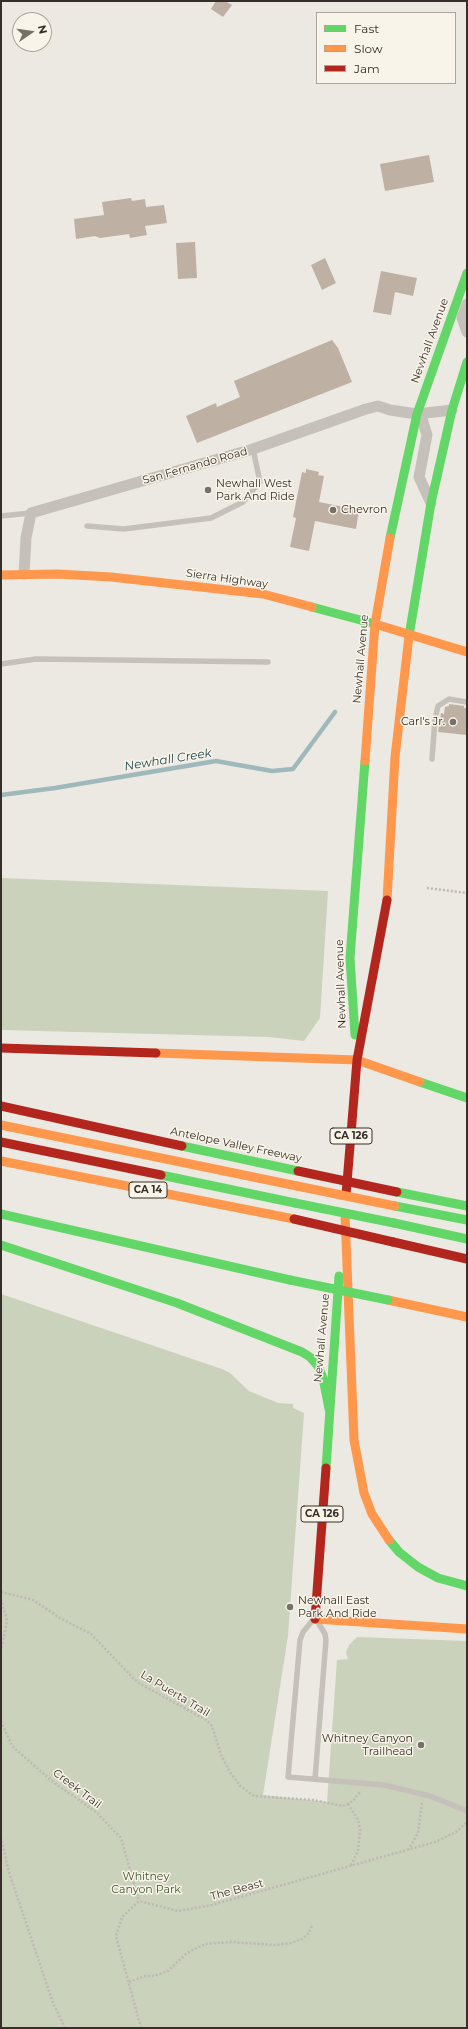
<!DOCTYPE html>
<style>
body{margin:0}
#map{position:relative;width:468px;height:2029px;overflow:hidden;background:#ece9e2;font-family:Montserrat,sans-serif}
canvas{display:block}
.frame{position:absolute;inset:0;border:2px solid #362f29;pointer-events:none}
.legend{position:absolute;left:316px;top:12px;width:140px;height:72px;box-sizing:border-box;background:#f9f4e9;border:1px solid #aba59c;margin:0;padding:5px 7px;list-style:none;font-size:12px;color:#362f29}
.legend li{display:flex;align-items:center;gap:8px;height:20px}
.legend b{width:20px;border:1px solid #aba59c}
.north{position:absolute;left:12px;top:12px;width:40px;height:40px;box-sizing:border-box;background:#f9f4e9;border:1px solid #aba59c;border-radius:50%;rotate:77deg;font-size:11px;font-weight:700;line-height:16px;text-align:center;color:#362f29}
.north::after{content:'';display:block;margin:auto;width:14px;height:18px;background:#76706a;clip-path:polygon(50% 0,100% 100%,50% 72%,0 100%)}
</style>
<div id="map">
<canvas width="468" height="2029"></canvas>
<div class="frame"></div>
<ul class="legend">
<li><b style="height:5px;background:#63d668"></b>Fast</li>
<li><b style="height:5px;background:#ff974d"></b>Slow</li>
<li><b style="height:5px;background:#b3261e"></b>Jam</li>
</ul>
<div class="north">N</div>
</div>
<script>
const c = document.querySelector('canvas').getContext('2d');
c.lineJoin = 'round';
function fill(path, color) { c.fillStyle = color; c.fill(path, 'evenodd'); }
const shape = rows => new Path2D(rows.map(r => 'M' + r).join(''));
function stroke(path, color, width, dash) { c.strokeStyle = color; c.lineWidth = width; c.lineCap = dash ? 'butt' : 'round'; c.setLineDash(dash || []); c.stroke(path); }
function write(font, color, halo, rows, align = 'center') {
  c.font = font + ' Montserrat,sans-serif'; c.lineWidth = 3; c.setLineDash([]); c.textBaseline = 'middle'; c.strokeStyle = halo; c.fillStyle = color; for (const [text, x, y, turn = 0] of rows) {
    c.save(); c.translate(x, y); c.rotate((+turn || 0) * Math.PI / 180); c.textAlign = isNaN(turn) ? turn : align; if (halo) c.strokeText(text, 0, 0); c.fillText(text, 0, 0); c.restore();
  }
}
const green = shape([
 [1,878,328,891,320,1018,304,1041,269,1037,1,1030],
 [1,1294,222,1369,230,1373,249,1391,278,1403,293,1404,293,1408,304,1413,288,1636,263,1795,327,1802,337,1660,348,1659,346,1652,349,1645,357,1637,467,1641,467,2028,1,2028]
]);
const stream = shape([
 [1,795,55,788,216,761,272,771,293,769,335,712]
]);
const building = shape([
 [216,1,225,1,232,5,223,17,211,9],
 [429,155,434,182,385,191,380,164],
 [131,198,132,201,145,199,146,207,164,205,167,223,145,226,147,235,130,238,129,234,100,238,95,236,76,239,74,219,104,215,102,202],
 [195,242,197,278,178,279,176,243],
 [325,258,336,283,322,290,311,265],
 [381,271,417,278,413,296,395,292,391,315,373,312],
 [332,340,338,348,352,382,197,443,186,416,216,403,217,407,240,397,234,381],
 [306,469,319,472,318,475,324,476,319,502,359,510,356,529,315,521,309,551,290,547,296,518,293,517,302,472,306,473],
 [449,704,464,706,464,708,467,708,467,735,438,732,441,713,444,714,445,707,449,706]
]);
const path = shape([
 [427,888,467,893],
 [1,1592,33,1600,60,1618,91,1634,137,1682,206,1720,212,1726,221,1755,230,1772,240,1786,254,1796,313,1800,343,1806,353,1801,360,1792],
 [1,1599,7,1621,1,1651],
 [1,1721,12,1746,53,1782,96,1812,121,1838,139,1901],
 [348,1804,358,1820,360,1829,358,1851,350,1867],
 [1,1837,8,1869,53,2003,65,2028],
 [408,1850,418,1833,422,1803],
 [129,1982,145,1976,154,1976,168,1971,187,1953,205,1944,230,1942,276,1945,291,1943,302,1939,309,1933,312,1925],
 [141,2028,116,1936,122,1917,139,1901,178,1911,212,1905,435,1842,456,1832,467,1822]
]);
const lane = shape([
 [1,516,31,513],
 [87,526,124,529,211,518,243,502,260,482,253,449],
 [1,664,36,659,268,662],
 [432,759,435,719,438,706,449,699,467,702],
 [313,1620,303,1632,300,1640,288,1777,384,1785,430,1796,467,1811],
 [315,1779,326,1640,325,1634,319,1624]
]);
const street = shape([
 [467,304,462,318,467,332],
 [417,414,423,422,427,435,419,477,431,503],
 [24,574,26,538,31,513,253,449,366,409,378,406,390,410,417,414,452,410]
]);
const fast = shape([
 [390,538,417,414,467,273],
 [312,607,375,624],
 [409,636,431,503,452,410,467,362],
 [355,1035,350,958,365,761],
 [420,1082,467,1098],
 [182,1146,298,1171],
 [161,1175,295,1203],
 [397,1192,467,1206],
 [395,1206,467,1220],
 [1,1214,290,1280],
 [394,1223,467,1239],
 [1,1245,177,1303,302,1352,310,1357,318,1366,323,1378,329,1409],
 [326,1468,339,1276],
 [389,1540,399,1552,418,1567,438,1578,467,1586]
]);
const slow = shape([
 [1,575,58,574,111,577,263,594,312,607],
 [375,624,467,652],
 [365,761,375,624,390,538],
 [387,900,395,757,409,636],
 [156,1053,357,1060,420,1082],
 [1,1125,297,1186],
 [1,1161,294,1219],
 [345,1215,354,1440,364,1493,372,1514,389,1540],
 [388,1300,467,1317],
 [315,1619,467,1629]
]);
const jam = shape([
 [1,1048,156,1053],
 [1,1106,182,1146],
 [1,1142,161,1175],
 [346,1195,357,1060,387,900],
 [393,1242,467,1259],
 [315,1619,326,1468]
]);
const fastBridge = shape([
 [295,1203,394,1223],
 [290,1280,388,1300]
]);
const slowBridge = shape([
 [297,1186,395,1206]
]);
const jamBridge = shape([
 [298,1171,397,1192],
 [294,1219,393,1242]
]);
const markers = [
 [208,490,4,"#76706a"],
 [333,510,4,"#76706a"],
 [453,722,4,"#76706a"],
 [290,1607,4,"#76706a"],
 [421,1745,4,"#76706a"]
];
const shields = [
 [351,1136,42],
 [148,1190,38],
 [322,1514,42]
];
const shieldNames = [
 ["CA 126",351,1136],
 ["CA 14",148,1190],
 ["CA 126",322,1514]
];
const streetNames = [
 ["Newhall Avenue",430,341,-70],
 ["San Fernando Road",195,466,-16],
 ["Sierra Highway",227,579,8],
 ["Newhall Avenue",361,659,-85],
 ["Newhall Avenue",341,984,-92],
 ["Antelope Valley Freeway",236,1145,12],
 ["Newhall Avenue",322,1338,-85],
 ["La Puerta Trail",175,1694,31],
 ["Creek Trail",77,1789,37],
 ["The Beast",237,1890,-15]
];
const poiNames = [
 ["Newhall West",216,484],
 ["Park And Ride",216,497],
 ["Chevron",341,510],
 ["Carl's Jr.",445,722,"right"],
 ["Newhall East",298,1601],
 ["Park And Ride",298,1614],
 ["Whitney Canyon",413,1739,"right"],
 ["Trailhead",413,1752,"right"]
];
const parkNames = [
 ["Whitney",146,1877],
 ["Canyon Park",146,1890]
];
const waterNames = [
 ["Newhall Creek",168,760,-9]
];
fill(green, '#cad2bc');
stroke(stream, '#9eb8bc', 4.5);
fill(building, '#bfb0a4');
stroke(path, '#beb9b2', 2.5, [2, 2]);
stroke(lane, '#c5c1ba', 5.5);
stroke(street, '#c5c1ba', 11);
stroke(fast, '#63d668', 9);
stroke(slow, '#ff974d', 9);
stroke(jam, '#b3261e', 9);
stroke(fastBridge, '#63d668', 9);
stroke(slowBridge, '#ff974d', 9);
stroke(jamBridge, '#b3261e', 9);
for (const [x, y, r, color] of markers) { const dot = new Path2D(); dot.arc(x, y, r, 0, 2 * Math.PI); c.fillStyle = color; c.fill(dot); stroke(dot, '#f9f4e9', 1.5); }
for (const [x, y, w] of shields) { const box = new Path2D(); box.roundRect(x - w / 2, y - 8, w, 16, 3); c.fillStyle = '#f9f4e9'; c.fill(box); stroke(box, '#362f29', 1); }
write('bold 10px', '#362f29', null, shieldNames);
write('11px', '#362f29', '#f9f4e9', streetNames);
write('11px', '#362f29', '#f9f4e9', poiNames, 'left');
write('11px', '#3f532e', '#f9f4e9', parkNames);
write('italic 12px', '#204955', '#f9f4e9', waterNames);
</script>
